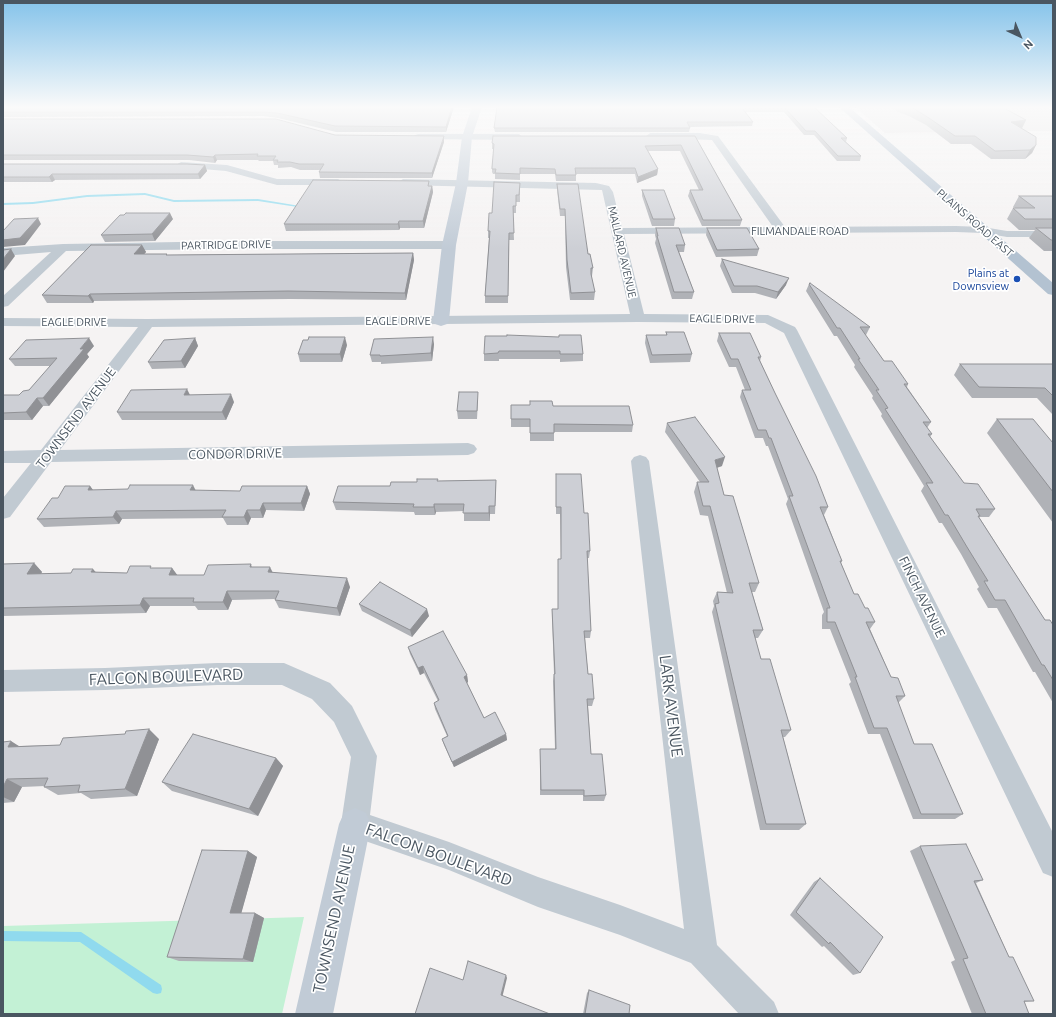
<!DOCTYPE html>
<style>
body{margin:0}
#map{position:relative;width:1056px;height:1017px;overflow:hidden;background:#f5f3f3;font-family:Ubuntu,sans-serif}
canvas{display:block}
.frame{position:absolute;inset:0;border:4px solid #4a5661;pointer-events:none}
.north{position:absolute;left:1000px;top:16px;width:40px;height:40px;-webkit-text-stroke:3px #fff;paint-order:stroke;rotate:136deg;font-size:11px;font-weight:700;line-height:16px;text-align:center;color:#4a5661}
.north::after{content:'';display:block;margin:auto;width:14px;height:18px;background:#4a5661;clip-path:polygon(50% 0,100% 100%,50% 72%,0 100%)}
</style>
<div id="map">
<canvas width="1056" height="1017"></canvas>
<div class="frame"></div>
<div class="north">N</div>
</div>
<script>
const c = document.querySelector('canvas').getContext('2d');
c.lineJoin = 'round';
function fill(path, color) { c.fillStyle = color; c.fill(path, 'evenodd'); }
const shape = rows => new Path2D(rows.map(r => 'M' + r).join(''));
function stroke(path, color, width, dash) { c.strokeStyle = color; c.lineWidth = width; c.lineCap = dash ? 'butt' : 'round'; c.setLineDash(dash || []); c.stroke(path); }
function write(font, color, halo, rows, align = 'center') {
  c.font = font + ' Ubuntu,sans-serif'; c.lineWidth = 3.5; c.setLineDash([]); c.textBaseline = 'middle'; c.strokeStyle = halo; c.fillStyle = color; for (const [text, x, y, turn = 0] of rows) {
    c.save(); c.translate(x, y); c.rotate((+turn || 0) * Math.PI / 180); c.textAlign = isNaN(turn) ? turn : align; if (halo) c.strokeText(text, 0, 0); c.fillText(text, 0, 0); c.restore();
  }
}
const education = shape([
 [855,107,1047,107,1053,111,1053,131,885,133]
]);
const green = shape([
 [304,917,282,1014,3,1014,3,926]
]);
const stream = shape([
 [145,193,174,200,258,199,306,207,304,208,258,201,174,202,145,195,87,197,33,204,3,205,3,203,33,202,87,195,145,193],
 [3,931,81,932,161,985,162,989,161,993,157,994,153,993,80,942,3,941,3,931]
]);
const street = shape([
 [650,133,700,133,718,136,785,227,956,226,983,227,1007,231,1053,231,1053,237,1007,237,983,233,956,232,624,234,644,314,768,315,795,327,797,330,1053,833,1053,877,1043,873,784,333,765,323,638,322,152,327,60,450,468,443,474,445,477,449,474,453,468,455,51,462,10,517,3,519,3,498,31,463,3,463,3,451,41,450,138,327,3,326,3,318,148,319,630,314,602,190,403,185,398,182,403,179,596,183,609,186,613,192,622,228,773,227,712,140,647,138,646,136,650,133],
 [418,134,519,134,523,137,519,140,415,139,414,137,415,135,418,134],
 [181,162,227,165,277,179,338,179,343,182,338,185,277,185,226,171,178,167,176,165,181,162],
 [236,241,449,241,453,243,455,245,453,247,449,249,236,249,66,251,8,306,3,307,3,296,51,252,3,256,3,248,63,244,236,241],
 [640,455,646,457,649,461,717,945,774,1002,779,1014,739,1014,691,963,620,935,538,907,449,870,345,834,341,824,351,757,334,722,312,699,282,685,217,685,105,690,3,692,3,670,105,668,217,663,284,663,330,683,352,706,377,756,370,815,449,842,538,877,620,905,684,929,631,461,634,457,640,455]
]);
const secondary = shape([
 [472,107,482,107,472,137,468,183,456,245,449,321,447,324,441,326,435,324,433,321,442,245,456,183,462,137,472,107],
 [355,808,366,813,371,824,333,1014,295,1014,339,824,344,813,355,808]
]);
const primary = shape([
 [839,107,849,107,1053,283,1053,295,1048,294,839,107]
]);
const wall = shape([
 [3,107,454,107,446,132,336,132,278,118,263,116,3,117],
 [497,107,814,107,847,138,846,142,861,156,860,161,837,161,814,135,804,135,784,112,745,112,753,122,752,126,689,127,690,128,689,132,495,132,494,128],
 [892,107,1002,107,1026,120,1022,128,1036,145,1032,153,1025,159,991,159,971,144,951,144,926,125,909,116,898,112],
 [3,119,335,135,444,142,432,178,320,178,319,172,321,170,300,170,291,167,278,168,278,165,274,165,273,161,259,161,258,160,217,160,215,163,189,160,3,160],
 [695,136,742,220,740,226,702,226,688,196,690,190,699,190,680,151,648,151,658,169,657,175,637,183,635,174,576,174,576,181,556,181,555,174,520,174,520,180,495,179,495,174,493,174,492,172,492,167,494,149,492,149,492,143],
 [3,164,205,165,207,171,200,179,55,180,52,182,3,182],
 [520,183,520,202,516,202,516,213,513,213,514,240,509,240,508,303,485,303,485,296,489,238,488,238,488,231],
 [557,184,588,254,593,268,592,276,591,276,595,292,594,300,570,300,566,267,565,216,560,216,557,190],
 [430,186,432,186,433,192,424,228,400,228,399,230,286,231,284,224],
 [642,190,675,219,674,226,652,226,642,196],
 [1019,196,1053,198,1053,252,1052,251,1044,251,1029,238,1035,230,1019,230,1007,219,1013,208,1015,208,1013,207],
 [173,219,155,241,105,242,101,235],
 [656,228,685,245,684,252,679,252,694,292,692,299,672,299,655,243,656,239,655,235],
 [707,228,759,249,757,256,716,257,706,235],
 [142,245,146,252,144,254,167,255,413,253,414,260,406,300,290,299,94,301,93,303,47,303,42,295],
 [722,259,786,285,776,299,755,293,732,293,720,266],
 [809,284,870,327,866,335,865,335,884,361,908,384,907,387,931,422,927,428,932,434,930,437,964,483,995,509,989,517,979,517,1045,620,1053,625,1053,703,1035,672,1033,672,997,608,988,608,977,589,979,587,961,554,942,523,939,523,921,491,924,486,881,416,882,414,872,398,873,396,854,367,855,365,837,336,834,336,806,291],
 [666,332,692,354,690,362,650,363,645,343,646,335,666,335],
 [719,333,761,357,760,361,828,507,824,515,842,561,841,563,854,594,875,622,870,629,891,677,905,696,898,703,914,744,963,814,955,819,913,819,880,734,868,734,849,684,851,682,830,629,822,629,822,615,824,612,786,504,788,499,768,446,766,446,763,438,755,438,740,397,742,390,745,390,736,367,729,367,717,341],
 [558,337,583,354,583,361,560,362,560,359,499,359,499,361,484,361,484,354],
 [195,338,198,346,185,368,152,369,148,362],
 [434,344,432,361,381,364,381,362,372,362,370,355],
 [347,345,342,362,300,362,298,354],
 [94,346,87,354,89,357,49,406,43,406,32,420,3,420,3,395,19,395,29,390,51,366,15,366,9,359],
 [960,364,1053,364,1053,415,1037,398,972,398,954,375],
 [478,400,477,419,458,419,457,411],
 [234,402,226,420,122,420,117,412],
 [553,406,633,425,632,432,554,432,554,441,530,441,530,427,511,427,511,419],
 [997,419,1053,443,1053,523,987,433],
 [667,423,722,466,717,468,724,495,759,583,755,592,752,592,763,630,758,638,755,638,761,659,791,730,785,737,783,737,806,824,799,830,760,830,712,612,714,606,713,601,717,592,727,593,708,516,700,515,694,492,697,482,700,482,665,432],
 [556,474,584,513,590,551,589,558,587,558,591,631,590,638,585,638,588,674,594,699,592,706,588,706,591,754,606,795,604,801,583,801,583,795,540,795,540,749,555,749,553,681,554,674,552,616,552,609,558,609,558,559,561,559,560,514,556,514],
 [496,480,496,488,495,514,490,514,490,521,464,521,464,511,436,512,435,515,415,515,414,512,336,510,333,502,390,486,438,481],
 [90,486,93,490,240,491,307,486,310,494,304,511,266,510,263,518,251,518,248,525,227,525,223,518,122,519,119,524,44,527,37,519],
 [34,563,42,572,41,574,96,572,127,573,153,568,172,568,177,575,204,575,251,564,252,567,272,572,350,587,340,616,279,608,275,600,275,599,232,600,228,610,198,610,195,606,150,606,146,613,3,616,3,564],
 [359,604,429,616,412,637,362,611],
 [408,647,467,675,468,682,467,683,484,718,506,734,507,740,454,767,444,745,442,739,447,736,435,709,434,703,438,701,424,673,420,675,410,654],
 [159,739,137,796,91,799,81,793,58,795,44,787,45,786,22,787,14,802,3,803,3,742,19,746,60,745],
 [276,758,283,766,258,816,172,791,162,782],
 [920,846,983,880,976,883,1009,957,1034,1001,1024,1002,1029,1014,972,1014,951,962,955,960,910,851],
 [248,851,257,857,241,913,255,913,264,918,253,962,179,961,167,957],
 [820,878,860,973,853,975,824,946,822,947,790,915,814,882],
 [589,990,629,1014,583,1014,587,993]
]);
const shadedWall = shape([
 [452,107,454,107,446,132,446,127],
 [1026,120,1022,128,1011,122],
 [444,136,444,142,432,178,432,173],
 [1036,145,1032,153,1025,159,1030,150],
 [215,155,217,160,215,163,213,157],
 [205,165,207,171,200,179,198,174],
 [658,169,657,175,637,183,638,177],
 [52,174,55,180,52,182,49,177],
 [432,186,433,192,424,228,423,221],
 [170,213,173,219,155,241,152,234],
 [38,218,41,224,25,245,3,247,3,240],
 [399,221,400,228,399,230,398,224],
 [142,245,146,252,138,261,134,254],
 [11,249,15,256,3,272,3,259],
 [413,253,414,260,406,300,405,293],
 [789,278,786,285,776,299,778,292],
 [90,294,94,301,93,303,88,296],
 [345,337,347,345,342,362,340,354],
 [433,337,434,344,432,361,431,353],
 [89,338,94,346,87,354,89,357,49,406,43,398,80,349],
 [195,338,198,346,185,368,181,361],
 [187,389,191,397,184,395],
 [231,394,234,402,226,420,222,412],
 [37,398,43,406,32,420,26,412],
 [725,457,722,466,712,469,715,460],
 [193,485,197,493,190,490],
 [90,486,96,494,88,490],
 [307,486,310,494,304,511,301,503],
 [263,503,266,510,263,518,260,510],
 [434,504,436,512,435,515,434,507],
 [489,506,490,514,490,521,489,513],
 [247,510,251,518,248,525,244,517],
 [116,511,122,519,119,524,113,517],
 [34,563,42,572,35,582,27,574],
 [270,567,274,575,268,572],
 [172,568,178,576,169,575],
 [93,569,100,577,91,572],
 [347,578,350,587,340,616,337,608],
 [227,591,232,600,228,610,223,602],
 [143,598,150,606,146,613,140,605],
 [427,609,429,616,412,637,410,630],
 [423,666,424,673,420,675,418,668],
 [467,675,468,682,465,684,464,677],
 [149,729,159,739,137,796,125,789],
 [506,734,507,740,454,767,452,762],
 [11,741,25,750,8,747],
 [276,758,283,766,258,816,249,809],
 [7,779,22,787,14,802,3,797,3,787],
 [248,851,257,857,240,918,230,913],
 [255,913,264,918,253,962,243,959],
 [506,975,507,978,502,998,501,995]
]);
const building = shape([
 [3,107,452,107,446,127,335,126,277,113,262,112,3,112,3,107],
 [497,107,814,107,847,138,841,138,861,156,838,156,815,131,806,131,785,108,742,108,753,122,687,122,690,128,494,128,497,107],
 [908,107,1002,107,1026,120,1011,122,1036,137,1036,145,1030,150,995,151,975,136,955,136,929,118,913,108,908,107],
 [3,119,276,119,335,135,444,136,432,173,319,172,324,164,299,164,290,162,277,162,278,160,273,160,276,156,257,156,258,154,215,155,213,157,187,155,3,155,3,119],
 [493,136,695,136,742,220,703,220,690,190,703,190,681,145,645,146,658,169,638,177,635,168,575,168,576,175,556,175,555,169,520,168,520,174,495,173,496,169,492,169,492,167,494,144,492,143,493,136],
 [3,164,187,164,205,165,198,174,52,174,49,177,3,177,3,164],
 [313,180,429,181,428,186,432,186,423,221,399,221,398,224,284,224,313,180],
 [494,182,520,183,519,195,516,195,516,206,513,206,514,233,509,233,508,296,485,296,490,231,488,231,489,213,492,213,494,182],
 [557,184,578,184,588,254,590,254,593,268,591,268,591,274,595,292,571,293,567,260,565,209,560,209,557,184],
 [642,190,664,190,675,219,653,219,642,190],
 [1019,196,1052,196,1053,198,1053,219,1025,219,1013,208,1035,208,1019,196],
 [126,213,170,213,152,234,101,235,120,215,124,215,126,213],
 [38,218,20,238,3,240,3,231,14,219,38,218],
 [656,228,679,228,685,245,676,245,694,292,674,292,657,236,658,236,656,228],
 [707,228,747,228,759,249,717,250,707,228],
 [1036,228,1053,228,1053,240,1051,240,1036,228],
 [91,245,142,245,134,254,167,254,166,255,413,253,405,293,288,291,90,294,88,296,42,295,91,245],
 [11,249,3,259,3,250,11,249],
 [722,259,789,278,778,292,757,286,734,286,722,259],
 [810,283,870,327,860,327,884,361,892,361,908,384,904,384,931,422,923,422,932,434,928,434,964,483,978,484,995,509,976,509,980,516,978,516,1045,620,1050,620,1053,625,1053,680,1044,665,1042,665,1005,600,995,600,984,581,988,581,967,547,948,515,945,515,926,483,933,483,885,409,888,408,876,390,879,390,858,359,860,359,840,328,837,328,809,284,810,283],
 [666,332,684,332,692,354,652,355,646,335,667,335,666,332],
 [719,333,750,333,761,357,758,357,775,393,816,476,828,507,820,507,842,561,840,561,854,594,858,594,865,608,868,608,875,622,866,622,891,677,898,678,905,696,896,696,914,744,932,744,963,814,921,814,887,728,874,728,855,677,857,677,835,622,827,622,827,608,830,608,789,496,793,496,771,438,769,438,766,430,758,430,742,390,751,390,738,359,731,359,719,333],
 [507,335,559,337,559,335,581,335,583,354,560,354,560,351,499,351,498,353,484,354,485,336,507,336,507,335],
 [309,337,345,337,340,354,298,354,303,340,308,340,309,337],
 [433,337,431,353,380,356,380,355,370,355,374,339,433,337],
 [89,338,80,349,84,349,43,398,37,398,26,412,3,413,3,395,19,395,23,391,29,390,57,358,9,359,26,340,89,338],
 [195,338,181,361,148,362,164,340,195,338],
 [960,364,1053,364,1053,396,1045,388,979,387,960,364],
 [187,389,184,395,231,394,222,412,117,412,131,390,187,389],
 [459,392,478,392,477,411,457,411,459,392],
 [530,401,552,401,553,406,629,406,633,425,554,424,554,433,530,433,530,419,511,419,511,405,530,405,530,401],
 [695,417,725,457,715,460,724,495,733,496,759,583,749,583,763,630,753,630,761,659,770,659,791,730,781,730,806,824,766,824,715,604,719,603,717,592,733,593,710,506,703,506,697,482,709,482,667,423,695,417],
 [997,419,1033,419,1053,443,1053,492,997,419],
 [556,474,581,474,584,513,588,513,590,551,587,551,591,631,584,631,588,674,592,674,594,699,587,699,591,754,602,754,606,795,584,796,584,790,541,790,540,749,556,749,554,674,555,674,552,609,558,609,558,559,561,559,561,507,556,507,556,474],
 [417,479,438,479,437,481,496,480,495,506,489,506,489,513,463,513,464,504,434,504,434,507,413,507,414,504,333,502,338,486,390,486,391,482,417,482,417,479],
 [130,485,193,485,190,490,240,491,242,486,307,486,301,503,263,503,260,510,247,510,244,517,222,517,226,510,116,511,113,517,37,519,52,498,58,498,65,486,90,486,88,490,128,489,130,485],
 [34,563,27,574,71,573,73,569,93,569,91,572,127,573,130,566,151,566,150,568,172,568,169,575,204,575,208,565,251,564,250,567,270,567,268,572,347,578,337,608,275,600,279,591,227,591,223,602,193,602,194,598,143,598,140,605,3,608,3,564,34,563],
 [380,582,427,609,410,630,359,604,380,582],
 [443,631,467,675,464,677,484,718,495,712,506,734,452,762,442,739,448,736,434,703,439,700,423,666,418,668,408,647,443,631],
 [149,729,125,789,78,792,80,785,44,787,48,778,7,779,3,787,3,742,11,741,8,747,60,745,63,738,125,734,126,731,149,729],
 [193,734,276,758,249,809,162,782,193,734],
 [966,844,983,880,974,881,1009,957,1013,957,1034,1001,1024,1001,1029,1014,986,1014,963,959,968,958,920,846,966,844],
 [202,850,248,851,230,913,255,913,243,959,167,957,202,850],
 [820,878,883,937,860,973,830,942,829,944,796,912,820,878],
 [468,961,506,975,501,995,550,1014,415,1014,430,968,463,980,468,961],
 [589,990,630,1005,629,1014,585,1014,589,990]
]);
const markers = [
 [1017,279,4,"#1a4fb4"]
];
const farStreetnames = [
 ["PLAINS ROAD EAST",975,223,41],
 ["FILMANDALE ROAD",800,231],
 ["PARTRIDGE DRIVE",226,245,-1],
 ["MALLARD AVENUE",622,252,77],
 ["EAGLE DRIVE",722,319,1],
 ["EAGLE DRIVE",398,321],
 ["EAGLE DRIVE",74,322]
];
const farTransitnames = [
 ["Plains at",1009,273],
 ["Downsview",1009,286]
];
const streetNames = [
 ["TOWNSEND AVENUE",76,418,-53],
 ["CONDOR DRIVE",235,454,-1],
 ["FINCH AVENUE",922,597,64]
];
const nearStreetnames = [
 ["FALCON BOULEVARD",166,677,-2],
 ["LARK AVENUE",671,706,83],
 ["FALCON BOULEVARD",439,855,20],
 ["TOWNSEND AVENUE",334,919,-78]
];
fill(education, '#e6e4e5');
fill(green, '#c3f1d5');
fill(stream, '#90daee');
fill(street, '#c1cad2');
fill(secondary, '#c1cbd6');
fill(primary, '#b3c2d1');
fill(wall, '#b0b2b7');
fill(shadedWall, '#909195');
fill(building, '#cdcfd5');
stroke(building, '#909195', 1);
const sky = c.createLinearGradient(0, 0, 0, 249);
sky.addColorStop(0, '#85c3ea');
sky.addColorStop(0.43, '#fafafa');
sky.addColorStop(1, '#fafafa00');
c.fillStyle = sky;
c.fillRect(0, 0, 1056, 249);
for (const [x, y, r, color] of markers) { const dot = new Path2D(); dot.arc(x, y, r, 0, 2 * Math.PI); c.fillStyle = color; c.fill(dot); stroke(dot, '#fff', 1.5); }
write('11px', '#4a5661', '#fff', farStreetnames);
write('11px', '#164399', '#fff', farTransitnames, 'right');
write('13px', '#4a5661', '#fff', streetNames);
write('16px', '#4a5661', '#fff', nearStreetnames);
</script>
